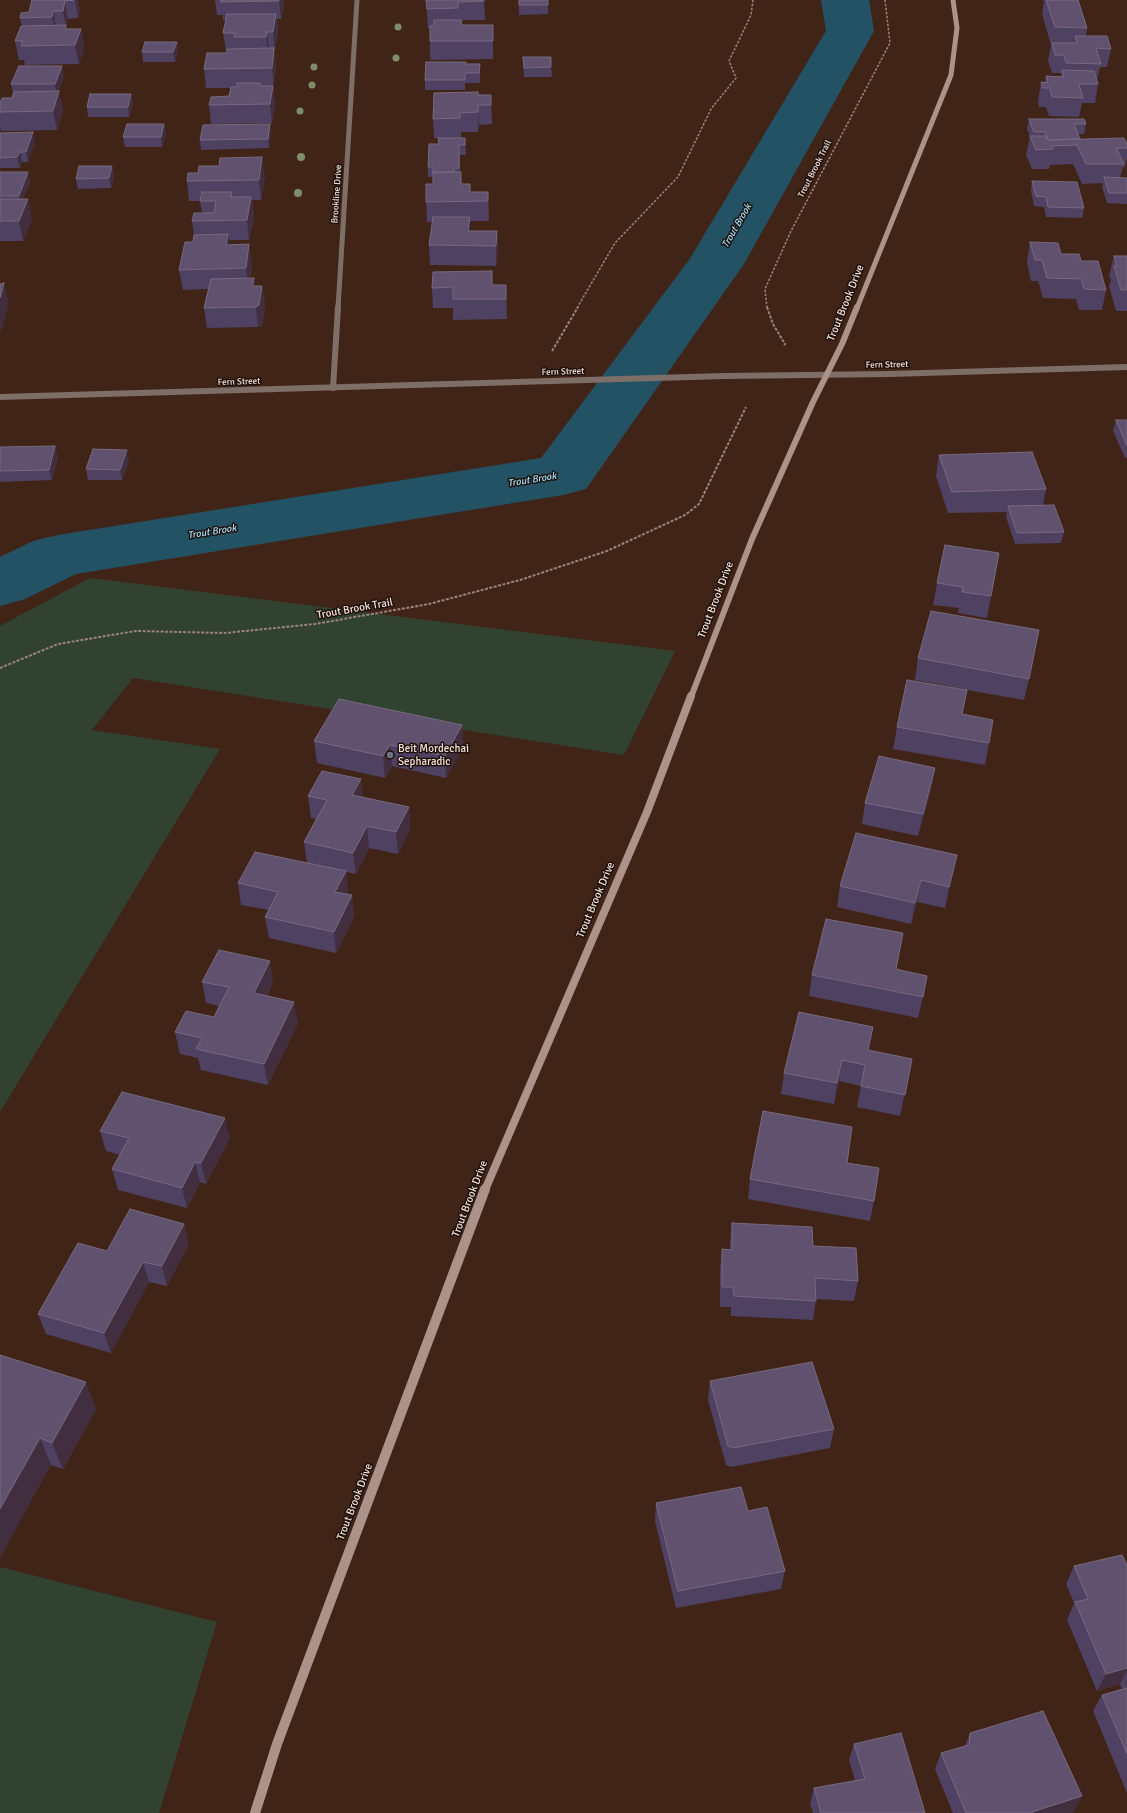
<!DOCTYPE html>
<style>
body{margin:0}
canvas{display:block;background:#402417}
</style>
<canvas width="1127" height="1813"></canvas>
<script>
const c = document.querySelector('canvas').getContext('2d');
c.lineJoin = 'round';
function fill(path, color) { c.fillStyle = color; c.fill(path, 'evenodd'); }
const shape = rows => new Path2D(rows.map(r => 'M' + r).join(''));
function stroke(path, color, width, dash) { c.strokeStyle = color; c.lineWidth = width; c.lineCap = dash ? 'butt' : 'round'; c.setLineDash(dash || []); c.stroke(path); }
function write(font, color, halo, rows, align = 'center') {
  c.font = font + ' Signika,sans-serif'; c.lineWidth = 3; c.setLineDash([]); c.textBaseline = 'middle'; c.strokeStyle = halo; c.fillStyle = color; for (const [text, x, y, turn = 0] of rows) {
    c.save(); c.translate(x, y); c.rotate((+turn || 0) * Math.PI / 180); c.textAlign = isNaN(turn) ? turn : align; if (halo) c.strokeText(text, 0, 0); c.fillText(text, 0, 0); c.restore();
  }
}
const green = shape([
 [90,578,675,651,624,755,133,678,92,730,220,749,0,1112,0,626],
 [0,1567,217,1622,159,1813,0,1813]
]);
const river = shape([
 [821,0,869,0,874,31,744,264,586,489,563,495,76,574,25,599,0,606,0,557,33,541,58,535,541,458,689,260,826,31,821,0]
]);
const pathFar1 = shape([
 [577,308,615,243,678,177,711,109,736,78,729,61,751,15,753,0],
 [767,308,765,289,791,231,890,43,885,0]
]);
const path = shape([
 [767,307,773,324,785,344,784,345],
 [552,351,578,307],
 [0,668,58,644,136,631,225,633,315,624,429,604,520,580,607,551,685,515,699,504,746,407]
]);
const minorFar1 = shape([
 [338,308,357,0]
]);
const minor = shape([
 [333,388,338,307]
]);
const tertiary = shape([
 [0,397,724,376,889,374,1127,367]
]);
const secondaryFar3 = shape([
 [857,308,951,75,957,28,953,0]
]);
const secondaryFar2 = shape([
 [691,697,752,539,813,402,842,344,857,307]
]);
const secondaryFar1 = shape([
 [485,1190,647,812,691,696]
]);
const secondary = shape([
 [255,1813,277,1744,485,1189]
]);
const trees = [
 [398,27,3.5],
 [396,58,3.5],
 [314,67,3.5],
 [312,85,3.5],
 [300,111,3.5],
 [301,157,4],
 [298,193,4]
];
const wall = shape([
 [32,0,78,0,80,11,78,18,68,19,66,27,67,29,81,29,84,47,79,64,25,65,24,60,19,60,15,41,22,26,20,18,29,12],
 [215,0,283,0,284,4,281,19,277,19,278,32,275,50,274,50,276,66,273,87,275,105,272,123,211,124,209,105,229,96,231,88,206,88,204,69,227,53,227,51,226,51,223,33,226,20,223,20,223,15,217,15],
 [426,0,484,0,485,20,462,20,462,25,493,25,493,59,430,60,430,28,428,28],
 [519,0,548,5,548,14,519,15],
 [1043,0,1078,0,1087,28,1086,36,1111,49,1107,67,1100,67,1097,80,1098,84,1095,103,1082,103,1079,117,1049,116,1046,107,1039,107,1038,101,1041,82,1045,82,1046,76,1061,77,1061,73,1052,73,1048,61,1051,45,1042,14,1044,2],
 [177,42,178,51,175,62,143,62,142,52],
 [523,57,551,67,552,77,524,77],
 [466,64,480,64,480,83,465,83,465,90,425,90,425,80],
 [64,76,58,91,63,110,57,130,1,131,0,127,0,103,12,98,13,94,11,84],
 [131,94,133,104,129,117,88,117,87,107],
 [478,95,491,95,492,124,479,125,478,132,461,132,461,138,465,138,466,155,460,155,460,172,462,184,470,192,488,192,489,221,470,221,470,231,497,231,498,251,496,266,430,265,429,245,433,222,427,222,426,202,433,184,433,177,428,177,428,167,439,144,438,138,434,138,433,119],
 [1029,119,1086,124,1084,134,1078,134,1080,139,1127,144,1127,157,1125,167,1123,167,1120,177,1127,178,1127,204,1107,203,1102,187,1103,183,1082,184,1073,164,1050,165,1049,169,1032,169,1026,155,1030,136,1027,129],
 [164,124,166,134,162,147,125,147,123,137],
 [0,133,35,142,28,162,22,162,20,168,0,168],
 [271,134,269,148,201,150,200,140],
 [0,172,28,172,30,182,23,199,32,219,23,241,0,241],
 [114,176,111,188,78,189,76,179],
 [265,176,261,200,252,200,254,217,249,240,229,240,229,245,252,264,250,278,254,278,255,286,262,286,265,306,262,326,258,327,207,328,204,308,208,289,183,290,179,270,193,242,194,235,192,221,202,213,200,201,189,201,187,181],
 [1032,181,1084,208,1082,218,1046,217,1044,207,1034,206,1031,191],
 [1030,242,1061,254,1081,261,1106,290,1102,310,1079,310,1076,299,1043,298,1038,281,1031,281,1027,262],
 [1114,256,1127,256,1127,311,1116,311,1109,286,1111,280,1109,276],
 [506,285,507,319,453,320,453,308,433,308,432,288],
 [1116,420,1127,420,1127,458,1125,458,1113,431],
 [0,447,58,457,52,480,0,482],
 [939,455,1046,489,1043,505,1064,532,1061,543,1015,544,1006,517,1007,512,948,513,936,476],
 [129,461,122,480,88,480,86,469],
 [999,553,987,618,958,613,959,608,933,605,937,583],
 [918,658,1029,679,1024,700,967,690,962,714,989,743,985,765,893,749,897,727,965,689,915,680],
 [462,725,463,746,446,778,392,766,385,778,317,763,314,741],
 [361,779,363,798,409,807,410,829,398,854,369,848,356,874,346,872,348,893,347,894,352,895,354,917,336,953,269,938,265,917,269,910,241,905,238,883,307,863,304,842,316,819,311,818,308,796],
 [931,790,918,836,862,824,865,803],
 [957,855,945,908,917,902,911,924,837,907,840,886],
 [812,975,923,997,918,1018,809,996],
 [202,982,273,982,267,996,298,1023,268,1085,201,1070,198,1058,180,1054,175,1032,214,1017,219,1006,206,1003],
 [869,1050,912,1059,900,1116,857,1107,861,1086,839,1081,834,1104,781,1094,784,1073],
 [100,1131,230,1138,206,1184,200,1182,187,1208,118,1190,112,1169,120,1155,106,1151],
 [847,1163,874,1201,870,1221,748,1199,750,1179],
 [732,1223,813,1246,858,1281,854,1301,816,1299,813,1320,731,1316,731,1307,720,1307,720,1269,722,1249,730,1249,730,1243],
 [189,1244,167,1286,149,1282,111,1353,46,1334,38,1314,107,1251],
 [0,1355,96,1409,63,1469,51,1465],
 [710,1381,834,1429,830,1448,731,1467,726,1465,708,1400],
 [656,1503,748,1511,785,1571,781,1589,676,1608,655,1521],
 [1127,1565,1127,1793,1093,1711,1102,1695,1122,1689,1120,1684,1097,1691,1067,1620,1074,1603,1066,1584,1074,1566],
 [970,1733,1082,1796,1073,1812,1069,1813,953,1813,935,1769,941,1753,965,1746],
 [854,1744,925,1813,813,1813,810,1804,814,1788,855,1780,849,1760]
]);
const shadedWall = shape([
 [75,0,78,0,80,11,78,18],
 [279,0,283,0,284,4,281,19],
 [65,1,68,19,66,27,70,44,65,29,66,27,63,11],
 [53,11,57,30,56,35,52,17],
 [276,14,278,32,275,50,273,32],
 [81,29,84,47,79,64,75,45],
 [267,32,269,50,268,55,266,37],
 [177,42,178,51,175,62,173,52],
 [274,48,276,66,274,87,272,68],
 [62,66,64,76,57,94,55,84],
 [273,86,275,105,272,123,270,104],
 [59,91,63,110,57,130,53,111],
 [131,94,133,104,129,117,128,107],
 [478,105,479,125,478,132],
 [164,124,166,134,162,147,161,137],
 [270,124,271,134,269,148,268,139],
 [33,132,35,142,28,162,26,152],
 [20,152,22,162,20,168,17,157],
 [262,157,265,176,261,200,259,180],
 [112,166,114,176,111,188,109,178],
 [28,172,30,182,21,206,19,196],
 [251,197,254,217,249,240,247,220],
 [28,199,32,219,23,241,19,221],
 [470,217,471,237,468,231],
 [497,231,498,251,496,266,496,246],
 [228,234,231,254,226,245],
 [249,244,252,264,248,289,246,268],
 [254,278,257,298,252,286],
 [4,283,9,304,0,334,0,298],
 [262,286,265,306,262,326,258,327,256,307],
 [55,446,58,457,52,480,49,470],
 [127,450,129,461,122,480,120,470],
 [462,725,463,746,446,778,445,756],
 [390,745,392,766,385,778,383,756],
 [935,768,931,790,918,836,923,814],
 [361,779,363,801,352,795],
 [409,807,410,829,398,854,396,832],
 [367,826,369,848,356,874,353,853],
 [957,855,953,876,945,908,949,887],
 [346,871,348,893,338,913,335,892],
 [921,880,917,902,911,924,915,903],
 [352,895,354,917,336,953,334,932],
 [270,961,273,982,257,1014,254,993],
 [294,1002,298,1023,268,1085,264,1064],
 [842,1060,839,1081,834,1104,837,1083],
 [225,1118,230,1138,206,1184,201,1163],
 [195,1162,200,1182,187,1208,182,1188],
 [184,1224,189,1244,167,1286,162,1266],
 [143,1262,149,1282,111,1353,104,1333],
 [86,1382,96,1409,63,1469,52,1443],
 [40,1438,51,1465,0,1558,0,1509],
 [1127,1668,1127,1671,1120,1684,1097,1691,1106,1674],
 [1082,1796,1073,1812,1069,1813,1029,1813]
]);
const building = shape([
 [32,0,74,0,65,1,63,11,53,11,52,17,20,18,21,13,29,12,32,0],
 [221,0,279,0,279,1,221,2,221,0],
 [426,0,484,0,484,1,458,2,458,8,427,9,426,0],
 [519,0,548,0,548,5,519,5,519,0],
 [1046,0,1078,0,1087,28,1055,27,1046,0],
 [227,14,276,14,273,32,267,32,266,37,234,37,235,33,223,33,227,14],
 [434,20,462,20,461,25,493,25,493,41,430,41,430,26,434,26,434,20],
 [66,25,65,29,81,29,75,45,21,46,23,41,15,41,21,26,66,25],
 [1075,36,1107,36,1111,49,1096,48,1101,64,1066,63,1064,55,1055,55,1052,43,1077,43,1075,36],
 [145,42,177,42,173,52,142,52,145,42],
 [274,48,272,68,204,69,207,53,227,53,227,49,274,48],
 [523,57,551,57,551,67,524,68,523,57],
 [426,62,466,62,466,64,480,64,479,73,465,73,465,80,425,80,426,62],
 [19,66,62,66,55,84,11,84,19,66],
 [1062,70,1094,71,1098,84,1079,84,1083,98,1052,97,1050,88,1043,88,1041,82,1048,83,1046,76,1064,77,1062,70],
 [237,83,260,83,260,86,273,86,270,104,209,105,211,97,229,96,231,87,237,87,237,83],
 [59,91,53,111,0,112,0,103,2,98,12,98,14,92,59,91],
 [478,92,478,95,491,95,491,105,478,105,478,112,460,113,460,118,433,119,434,93,478,92],
 [90,94,131,94,128,107,87,107,90,94],
 [1029,119,1084,119,1086,124,1074,124,1080,139,1048,140,1045,132,1034,132,1029,119],
 [127,124,164,124,161,137,123,137,127,124],
 [270,124,268,139,200,140,203,125,270,124],
 [33,132,26,152,20,152,17,157,0,158,0,133,33,132],
 [1030,136,1046,136,1048,140,1124,138,1127,144,1127,148,1116,148,1124,164,1086,164,1077,145,1051,146,1053,149,1036,150,1030,136],
 [438,138,465,138,465,145,459,145,459,168,454,168,454,172,433,173,433,167,428,167,429,144,439,144,438,138],
 [262,157,259,180,187,181,188,173,198,173,199,166,219,166,220,158,262,157],
 [79,166,112,166,109,178,76,179,79,166],
 [0,172,28,172,19,196,0,196,0,172],
 [433,172,461,172,461,184,470,184,470,192,488,192,488,201,426,202,426,184,433,184,433,172],
 [1104,177,1127,178,1127,193,1109,193,1104,177],
 [1032,181,1077,182,1084,208,1048,207,1046,197,1036,196,1032,181],
 [202,192,232,192,231,197,251,197,247,220,192,221,194,213,214,213,216,201,200,201,202,192],
 [0,199,28,199,19,221,0,221,0,199],
 [433,217,470,217,468,231,497,231,496,246,429,245,433,217],
 [228,234,226,245,249,244,246,268,179,270,185,242,193,242,194,235,228,234],
 [1030,242,1058,243,1061,254,1079,254,1081,261,1098,261,1106,290,1084,289,1081,279,1047,278,1042,260,1035,260,1030,242],
 [1114,256,1127,256,1127,290,1121,290,1114,266,1117,266,1114,256],
 [492,271,492,285,506,285,506,299,453,299,453,287,432,288,433,272,492,271],
 [254,278,252,286,262,286,259,305,256,307,204,308,211,279,254,278],
 [4,283,0,298,0,284,4,283],
 [1116,420,1127,420,1127,446,1116,420],
 [55,446,49,470,0,471,0,447,55,446],
 [93,449,127,450,120,470,86,469,93,449],
 [1032,452,1046,489,952,492,939,455,1032,452],
 [1054,505,1064,532,1017,533,1008,506,1054,505],
 [945,545,999,553,991,596,962,592,963,587,937,583,945,545],
 [931,611,1039,630,1029,679,918,658,931,611],
 [907,680,967,690,962,714,993,720,989,743,897,727,907,680],
 [339,699,462,725,445,756,390,745,383,756,314,741,339,699],
 [879,756,935,768,923,814,865,803,879,756],
 [322,771,361,779,352,795,409,807,396,832,367,826,353,853,304,842,327,800,308,796,322,771],
 [856,833,957,855,949,887,921,880,915,903,840,886,856,833],
 [255,852,346,871,335,892,352,895,334,932,265,917,278,892,238,883,255,852],
 [826,919,903,933,896,969,927,976,923,997,812,975,826,919],
 [219,950,270,961,254,993,294,1002,264,1064,196,1049,202,1038,175,1032,186,1011,214,1017,229,987,202,982,219,950],
 [799,1012,873,1027,868,1050,912,1059,905,1095,861,1086,865,1065,842,1060,837,1083,784,1073,799,1012],
 [122,1092,225,1118,201,1163,195,1162,182,1188,112,1169,129,1138,100,1131,122,1092],
 [763,1111,852,1127,847,1163,879,1168,874,1201,750,1179,763,1111],
 [130,1209,184,1224,162,1266,143,1262,104,1333,38,1314,78,1243,107,1251,130,1209],
 [732,1223,812,1227,813,1246,856,1248,858,1281,815,1278,816,1301,734,1296,733,1287,722,1287,722,1249,732,1250,732,1223],
 [0,1355,86,1382,52,1443,40,1438,0,1509,0,1355],
 [812,1362,834,1429,733,1448,728,1446,710,1381,812,1362],
 [741,1487,748,1511,767,1507,785,1571,678,1591,656,1503,741,1487],
 [1122,1555,1127,1565,1127,1668,1106,1674,1075,1602,1088,1599,1074,1566,1122,1555],
 [1127,1688,1127,1754,1102,1695,1127,1688],
 [1043,1711,1082,1796,1029,1813,966,1813,941,1753,969,1745,970,1733,1043,1711],
 [901,1733,925,1813,821,1813,814,1788,865,1779,854,1744,901,1733]
]);
const markers = [
 [390,755,4,"#6b7280"]
];
const farStreetnames = [
 ["Trout Brook Trail",815,169,-63],
 ["Brookline Drive",337,194,-86],
 ["Fern Street",887,365,-1],
 ["Fern Street",563,372,-2],
 ["Fern Street",239,382,-2]
];
const farWaternames = [
 ["Trout Brook",737,226,-60],
 ["Trout Brook",532,480,-9],
 ["Trout Brook",212,532,-9]
];
const streetNames = [
 ["Trout Brook Drive",846,303,-68],
 ["Trout Brook Drive",716,600,-69],
 ["Trout Brook Trail",355,609,-10],
 ["Trout Brook Drive",596,900,-67],
 ["Trout Brook Drive",470,1199,-69],
 ["Trout Brook Drive",355,1502,-69]
];
const poiNames = [
 ["Beit Mordechai",398,749],
 ["Sepharadic",398,762]
];
fill(green, '#314230');
fill(river, '#235265');
stroke(pathFar1, '#9b8479', 1.5, [2.5, 1.5]);
stroke(path, '#9b8479', 2, [3, 1.5]);
stroke(minorFar1, '#7e6e68', 5);
stroke(minor, '#7e6e68', 6);
stroke(tertiary, '#7e6e68', 6);
stroke(secondaryFar3, '#ac938a', 5);
stroke(secondaryFar2, '#ac938a', 6);
stroke(secondaryFar1, '#ac938a', 8);
stroke(secondary, '#ac938a', 10);
c.fillStyle = '#7e8d6a';
for (const [x, y, r] of trees) { c.beginPath(); c.arc(x, y, r, 0, 2 * Math.PI); c.fill(); }
fill(wall, '#4e4161');
fill(shadedWall, '#412e3e');
fill(building, '#60526e');
stroke(building, '#77697f', 1);
for (const [x, y, r, color] of markers) { const dot = new Path2D(); dot.arc(x, y, r, 0, 2 * Math.PI); c.fillStyle = color; c.fill(dot); stroke(dot, '#1e110b', 1.5); }
write('9px', '#f5e2d9', '#1e110b', farStreetnames);
write('italic 10px', '#a5e1fd', '#1e110b', farWaternames);
write('11px', '#f5e2d9', '#1e110b', streetNames);
write('11px', '#f5e2d9', '#1e110b', poiNames, 'left');
</script>
